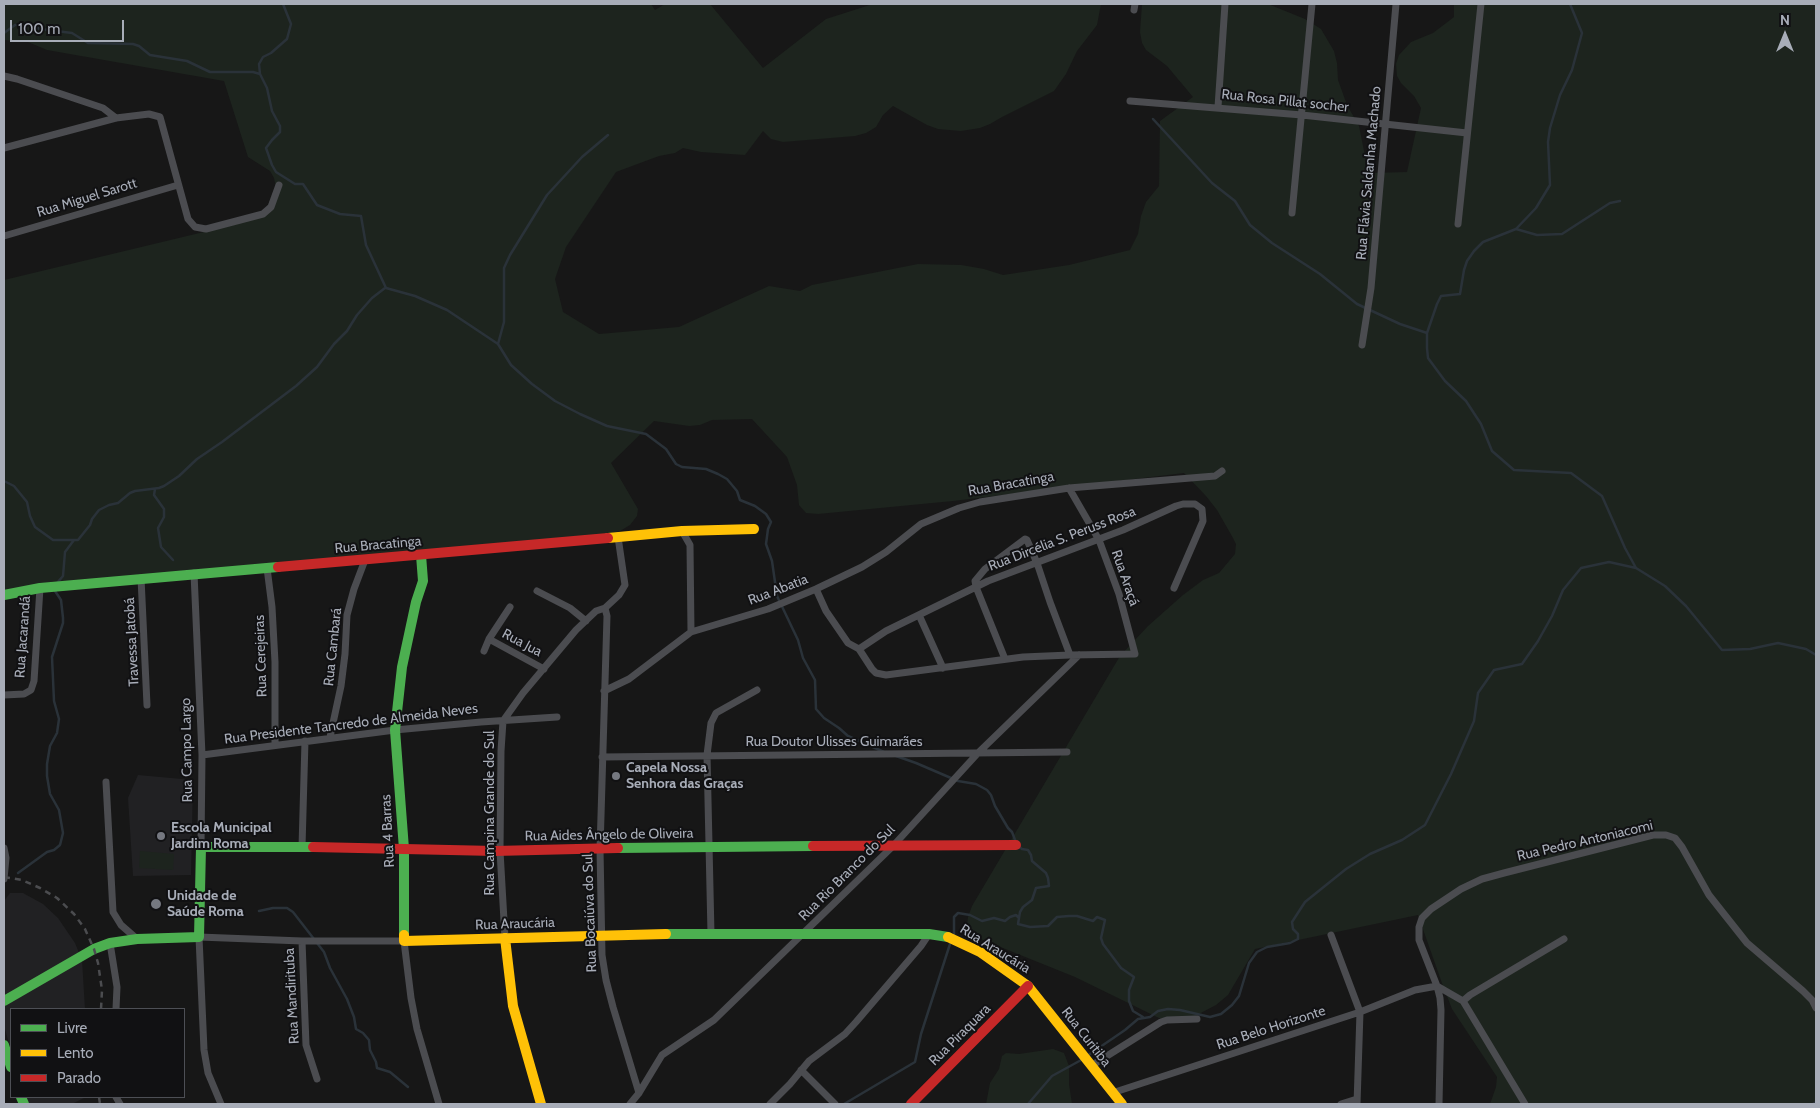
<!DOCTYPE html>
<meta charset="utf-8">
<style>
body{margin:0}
#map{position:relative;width:1820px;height:1108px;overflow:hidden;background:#171717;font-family:Cabin,sans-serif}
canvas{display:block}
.frame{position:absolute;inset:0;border:5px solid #a8adb8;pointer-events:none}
.legend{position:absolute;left:10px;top:1008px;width:175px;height:90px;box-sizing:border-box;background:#111113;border:1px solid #4d4f55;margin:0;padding:6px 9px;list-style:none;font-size:15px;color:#a8adb8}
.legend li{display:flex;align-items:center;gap:10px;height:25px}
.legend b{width:25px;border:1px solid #4d4f55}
.north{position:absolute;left:1760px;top:10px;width:50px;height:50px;-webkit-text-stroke:4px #111113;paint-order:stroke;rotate:0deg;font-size:14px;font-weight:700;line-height:20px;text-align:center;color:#a8adb8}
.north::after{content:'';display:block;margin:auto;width:18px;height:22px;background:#a8adb8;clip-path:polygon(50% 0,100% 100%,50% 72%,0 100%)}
.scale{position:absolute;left:10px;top:20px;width:114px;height:22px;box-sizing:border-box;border:2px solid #a8adb8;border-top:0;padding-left:6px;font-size:15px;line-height:18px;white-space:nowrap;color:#a8adb8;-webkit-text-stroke:4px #111113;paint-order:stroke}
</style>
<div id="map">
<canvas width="1820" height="1108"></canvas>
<div class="frame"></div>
<ul class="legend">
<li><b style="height:6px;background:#4caf50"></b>Livre</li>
<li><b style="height:6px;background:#ffc107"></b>Lento</li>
<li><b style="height:6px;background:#c62828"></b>Parado</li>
</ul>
<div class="north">N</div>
<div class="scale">100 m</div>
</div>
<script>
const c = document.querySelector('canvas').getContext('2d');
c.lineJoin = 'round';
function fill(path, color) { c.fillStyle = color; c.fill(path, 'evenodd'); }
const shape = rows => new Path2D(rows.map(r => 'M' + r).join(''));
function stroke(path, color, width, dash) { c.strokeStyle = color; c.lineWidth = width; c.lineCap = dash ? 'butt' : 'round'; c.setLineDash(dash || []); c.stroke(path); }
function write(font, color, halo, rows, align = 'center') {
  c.font = font + ' Cabin,sans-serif'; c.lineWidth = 4; c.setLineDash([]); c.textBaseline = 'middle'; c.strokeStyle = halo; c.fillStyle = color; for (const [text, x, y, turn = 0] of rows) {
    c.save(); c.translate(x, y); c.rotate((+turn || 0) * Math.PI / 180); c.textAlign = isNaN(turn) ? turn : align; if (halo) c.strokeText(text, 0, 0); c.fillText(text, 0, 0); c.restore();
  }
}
const built = shape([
 [138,775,193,780,191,875,133,876,128,798],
 [10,893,23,893,43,904,58,918,75,943,82,960,85,1009,11,1009,11,1050,4,1026,4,901],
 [26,1097,86,1097,72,1104,28,1104]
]);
const green = shape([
 [4,4,651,4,655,10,665,4,710,4,763,68,826,19,873,4,1101,4,1097,25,1077,51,1066,74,1054,91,1002,117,990,124,980,128,961,131,938,129,927,125,893,106,883,115,876,127,866,133,855,136,783,142,771,139,763,131,745,155,701,152,683,148,675,153,659,156,616,172,566,247,555,279,563,312,599,334,679,327,769,286,800,291,812,285,918,264,961,265,984,269,1003,275,1069,265,1130,250,1138,234,1141,216,1146,202,1159,186,1160,121,1193,97,1167,66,1146,50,1142,43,1140,32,1142,4,1268,4,1305,19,1321,29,1334,51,1337,63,1338,80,1347,105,1359,126,1366,161,1370,173,1407,172,1421,108,1414,96,1401,83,1397,76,1396,64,1399,55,1411,42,1433,33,1454,17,1454,4,1816,4,1816,1104,1490,1104,1496,1087,1497,1077,1452,1009,1443,986,1418,915,1255,949,1228,995,1216,1005,1195,1016,1171,1020,1159,1018,1075,977,983,940,973,934,967,925,968,917,972,906,1120,656,1148,626,1183,595,1203,580,1219,573,1235,554,1236,544,1233,538,1217,510,1206,496,1184,473,953,501,818,514,806,513,799,505,797,485,787,457,752,419,712,420,700,425,689,426,654,421,611,463,638,509,637,516,630,525,620,531,608,534,4,591,4,280,237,224,264,213,276,188,274,178,270,171,248,157,224,81,47,50,28,42,4,40],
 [140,851,174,854,173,870,139,868],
 [1053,1049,1064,1053,1069,1066,1069,1084,1072,1104,986,1104,990,1083,999,1069,1002,1056,1006,1053,1019,1054]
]);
const stream = shape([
 [283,4,291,24,287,39,271,53,263,57,259,64,260,74,267,88,272,111,280,126,280,132,272,140,266,148,272,165,276,172,295,184,303,184,317,205,340,214,361,216,366,245,386,288,415,296,447,310,498,344,511,365,532,384,555,401,580,414,607,426,646,434,666,449,676,464,682,467,706,469,718,474,727,479,737,491,740,500,755,506,766,514,771,522,768,529,766,544,772,561,777,596,798,640,803,658,815,680,816,709,824,718,839,728,848,736,884,752],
 [1570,4,1582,33,1572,70,1560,95,1550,128,1548,142,1550,185,1536,208,1516,229,1483,242,1474,251,1467,261,1464,270,1460,294,1441,296,1437,304,1427,333,1427,348,1428,358,1445,381,1466,401,1481,424,1492,451,1514,470,1571,473,1602,496,1625,548,1636,568],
 [4,33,15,25,28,24,40,29,72,33,88,43,133,44,139,46,150,55,187,61,210,72,253,72,260,74],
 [1153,119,1212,183,1235,201,1250,225,1272,243,1320,274,1357,304,1400,324,1427,333],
 [1516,229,1537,235,1562,234,1610,203,1620,201],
 [498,344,504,322,504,268,510,255,547,195,582,157,608,135],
 [4,481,14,486,27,502,30,516,35,527,53,540,78,540,90,525,92,519,99,510,109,505,118,503,130,493,135,491,159,488,164,486,179,476,197,459,222,442,296,386,317,367,334,344,347,331,357,315,372,298,385,288],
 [155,489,154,495,164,509,164,517,158,528,161,547,173,560],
 [57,583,63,576,65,552,74,540],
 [896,756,916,763,958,781,976,784,987,790,991,795,995,806,1008,828,1012,832,1017,845,1022,849,1028,850,1031,855,1032,861,1046,873,1048,878,1049,886,1036,888,1032,900,1023,907,1020,912,1018,924,1030,927,1048,926,1057,917,1069,916,1077,916,1093,921,1097,917,1105,920,1101,938,1103,944,1121,968,1134,977,1129,990,1129,1001,1133,1011,1143,1017],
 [18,873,47,852,54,850,60,845,63,833,59,810,50,794,47,776,47,764,50,746,57,733,59,719,54,701,52,657,63,623,63,618,61,600,55,591],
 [259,911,273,908,287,908,293,912,324,952,330,968,347,999,354,1017,356,1029,363,1033,369,1040,370,1050,376,1062,377,1068,390,1072,408,1087],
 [954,935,954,917,958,913,970,915,982,921,994,918,1005,921,1010,917,1016,915,1019,918],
 [1087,1056,1125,1030,1138,1019,1150,1017,1158,1011,1168,1009,1180,1010,1210,1017,1221,1014,1232,1005,1239,996,1249,963,1257,952,1267,947,1290,943,1298,939,1298,934,1293,929,1292,922,1305,902,1346,869,1370,854,1402,840,1425,825,1451,774,1474,721,1478,693,1494,670,1522,664,1538,641,1552,616,1563,590,1581,568,1609,562,1636,568,1665,586,1686,606,1722,650,1750,649,1778,643,1806,649,1816,655],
 [844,1104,915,1062,921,1034,950,944],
 [1028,1104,1052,1076,1083,1059],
 [1813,1104,1816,1102]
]);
const street = shape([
 [1134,10,1135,4],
 [4,76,17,79,103,108,116,118],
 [1130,101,1302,115,1467,133],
 [1218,107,1225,4],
 [4,148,116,118,149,114,160,117,188,219,195,227,206,229,263,214,271,207,279,185],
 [1292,213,1312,4],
 [1458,224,1481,4],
 [4,236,178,185],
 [1362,345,1371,288,1396,4],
 [682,531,690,545,691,632],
 [267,568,272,607,275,662,275,744],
 [194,573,202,755,201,847],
 [141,578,147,705],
 [816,589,826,611,848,643,859,649,872,669,876,673,886,675,1023,657,1070,655,1135,654,1119,594,1099,540,1069,488],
 [537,591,570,608,586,621],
 [605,608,607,616,600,849,602,955,606,980,613,1007,639,1093],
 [919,615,943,668],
 [489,639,544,669],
 [859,649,886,631,988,581,1123,530,1176,506,1183,504,1195,504,1202,509,1203,521,1174,588],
 [484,651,489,639,510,607],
 [1005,659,976,587,975,581,985,569,1025,539,1027,540,1037,563,1050,602,1070,655],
 [604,691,629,679,691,632,768,609,816,589,862,567,886,552,921,524,959,508,980,502,1069,488,1215,476,1222,471],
 [4,695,24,694,31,690,34,681,40,588],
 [330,737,341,686,345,654,347,615,354,589,365,560],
 [202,755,395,730,481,722,557,717],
 [602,757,1067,752],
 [106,782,113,912,121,925,137,939],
 [302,847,305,741],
 [4,848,6,858,4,879],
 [711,934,707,755,711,723,716,713,757,690],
 [1331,935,1360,1012,1357,1104],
 [505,938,500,851,501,751,503,721,523,693,576,630,596,611,605,608,619,595,625,585,618,537],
 [302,941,306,1045,317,1079],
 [110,943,117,987,116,1009],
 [1437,986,1463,1001,1470,995,1564,939],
 [1463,1001,1525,1104],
 [1091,1066,1161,1022,1167,1020,1197,1019],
 [801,1070,835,1104],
 [1112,1093,1360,1012,1415,990,1437,986],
 [116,1097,120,1104],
 [221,1104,208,1073,204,1050,199,937,302,941,404,941,411,998,417,1029,439,1104],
 [630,1104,639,1093,662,1055,714,1020,893,846,978,753,1079,655],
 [770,1104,790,1084,809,1061,845,1034,856,1022,921,946,929,934],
 [1341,1104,1357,1099],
 [1439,1104,1441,1010,1440,998,1437,986,1419,940,1419,927,1422,918,1431,909,1461,889,1482,879,1504,873,1653,835,1666,835,1675,838,1682,847,1709,895,1747,943,1803,991,1812,1000,1816,1008]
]);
const fast = shape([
 [4,595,40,588,278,567],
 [618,848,813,846],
 [666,934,929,934,948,937],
 [404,935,404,849,395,730,402,667,416,602,423,581,421,555],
 [4,1001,94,949,110,943,137,939,199,937,201,847,313,847],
 [4,1045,11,1067],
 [21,1097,24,1104]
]);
const slow = shape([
 [608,538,682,531,754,529],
 [404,935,404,941,666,934],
 [948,937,980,952,1028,986,1122,1104],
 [505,938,513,1006,541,1104]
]);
const jam = shape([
 [278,567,608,538],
 [813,846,1016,845],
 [313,847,495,851,618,848],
 [911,1104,1028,986]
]);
const rail = shape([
 [4,877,22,880,40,888,57,898,74,914,85,929,94,949,98,963,102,990,101,1009],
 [99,1097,100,1104]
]);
const markers = [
 [616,776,5,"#757880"],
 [161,836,5,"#757880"],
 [156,904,6,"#757880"]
];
const streetNames = [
 ["Rua Rosa Pillat socher",1285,101,6],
 ["Rua Flávia Saldanha Machado",1369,173,-85],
 ["Rua Miguel Sarott",87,198,-17],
 ["Rua Bracatinga",1011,484,-10],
 ["Rua Dircélia S. Peruss Rosa",1062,539,-21],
 ["Rua Bracatinga",378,545,-5],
 ["Rua Araçá",1125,578,71],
 ["Rua Abatia",778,590,-21],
 ["Rua Jacarandá",23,637,-86],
 ["Travessa Jatobá",132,642,-93],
 ["Rua Jua",522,643,28],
 ["Rua Cambará",333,647,-84],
 ["Rua Cerejeiras",261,656,-92],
 ["Rua Presidente Tancredo de Almeida Neves",351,724,-7],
 ["Rua Doutor Ulisses Guimarães",834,742],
 ["Rua Campo Largo",187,750,-91],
 ["Rua Campina Grande do Sul",490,813,-90],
 ["Rua 4 Barras",388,831,-93],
 ["Rua Aides Ângelo de Oliveira",609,835,-1],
 ["Rua Pedro Antoniacomi",1585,841,-13],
 ["Rua Rio Branco do Sul",847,873,-45],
 ["Rua Bocaiúva do Sul",590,913,-92],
 ["Rua Araucária",515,924,-2],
 ["Rua Araucária",995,949,32],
 ["Rua Mandirituba",292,996,-93],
 ["Rua Belo Horizonte",1271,1028,-18],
 ["Rua Piraquara",960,1035,-45],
 ["Rua Curitiba",1086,1037,52]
];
const poiNames = [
 ["Capela Nossa",626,768],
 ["Senhora das Graças",626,784],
 ["Escola Municipal",171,828],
 ["Jardim Roma",171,844],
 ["Unidade de",167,896],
 ["Saúde Roma",167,912]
];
fill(built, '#212123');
fill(green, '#1d241e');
stroke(stream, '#2a3239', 2.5);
stroke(street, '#4b4c50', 7);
stroke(fast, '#4caf50', 10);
stroke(slow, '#ffc107', 10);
stroke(jam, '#c62828', 10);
stroke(rail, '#4b4c4f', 2.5, [6, 5]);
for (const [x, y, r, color] of markers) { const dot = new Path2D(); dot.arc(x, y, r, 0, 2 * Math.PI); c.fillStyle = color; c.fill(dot); stroke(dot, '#111113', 2); }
write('14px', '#a8adb8', '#111113', streetNames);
write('bold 14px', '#a8adb8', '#111113', poiNames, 'left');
</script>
